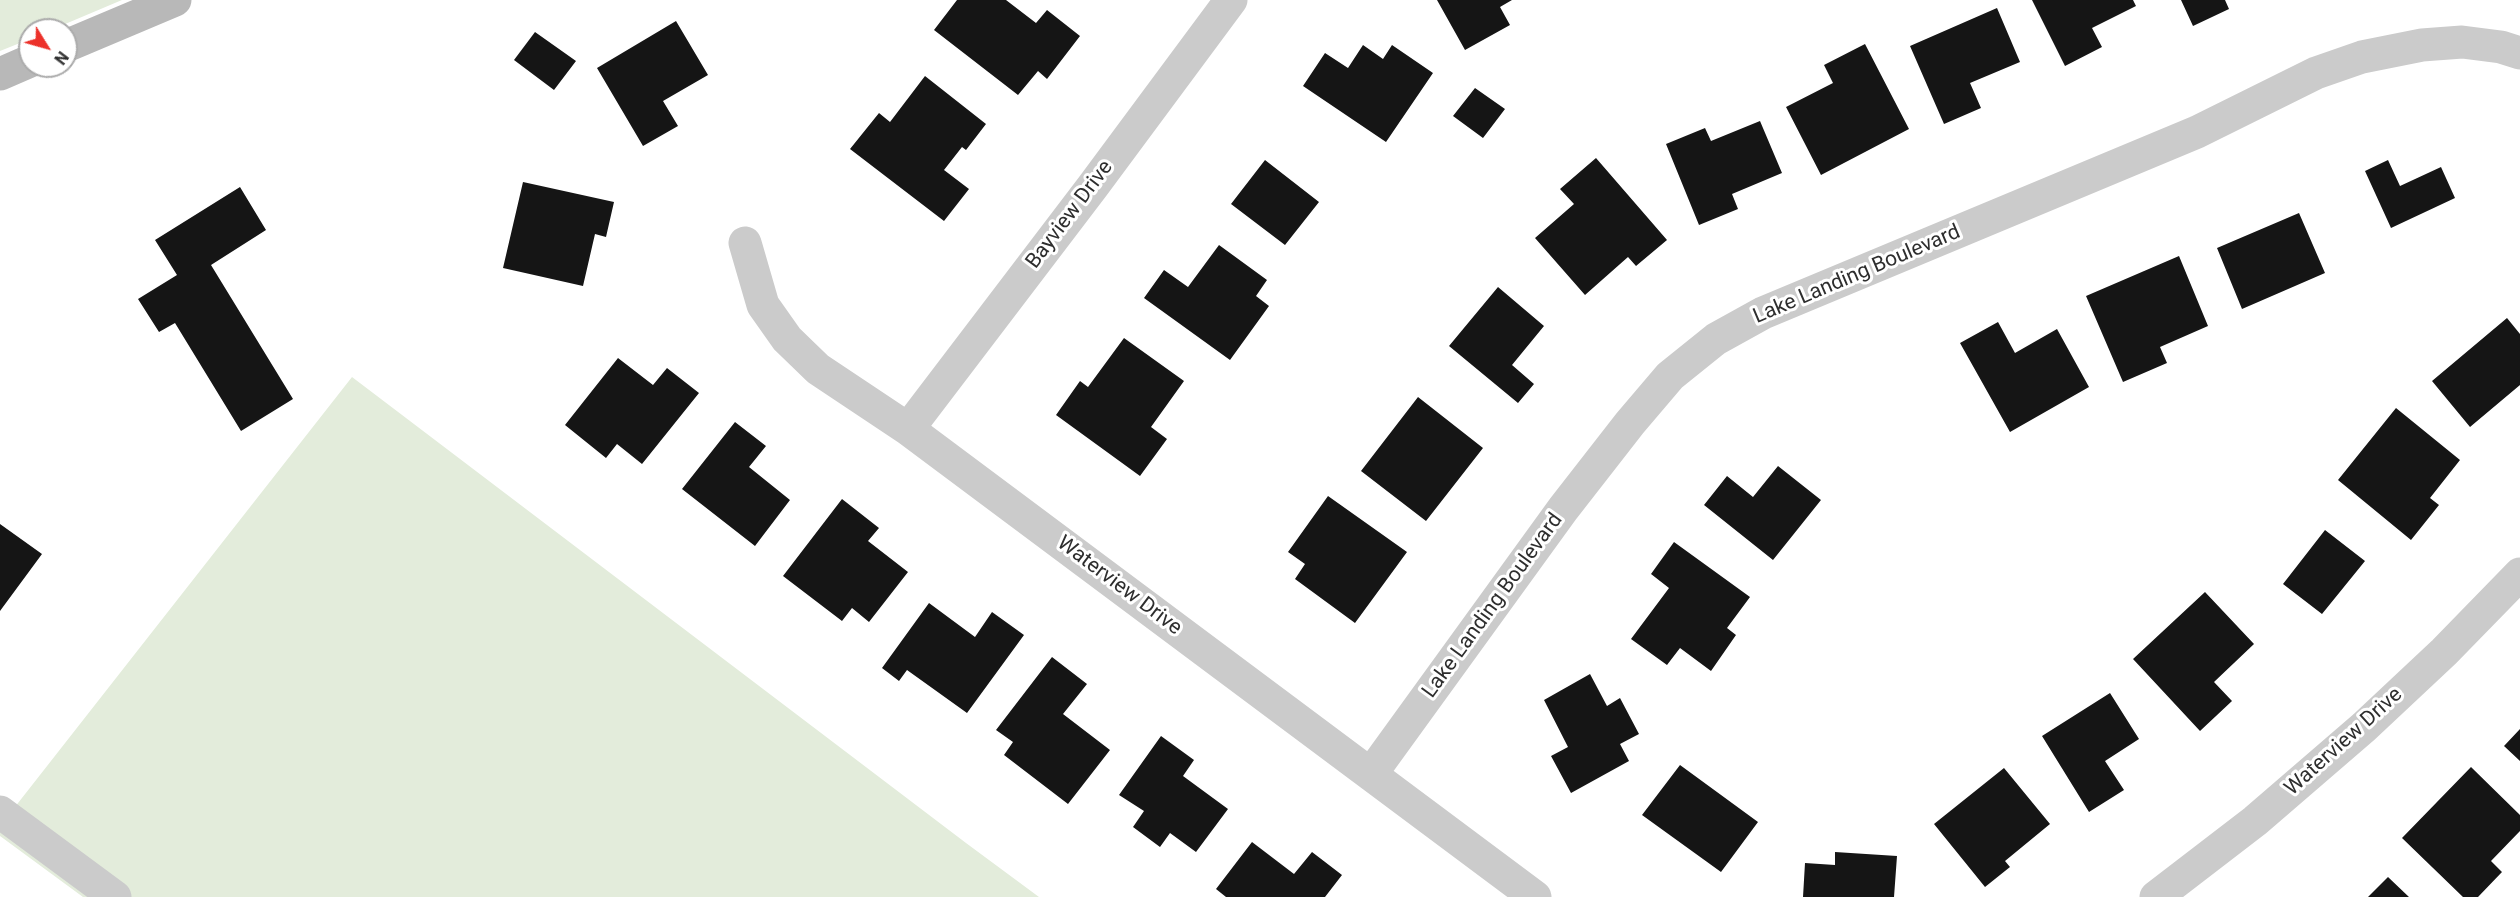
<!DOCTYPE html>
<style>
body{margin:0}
#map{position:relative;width:2520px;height:897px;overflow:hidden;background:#fff;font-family:Roboto,sans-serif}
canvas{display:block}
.north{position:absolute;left:18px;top:18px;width:60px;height:60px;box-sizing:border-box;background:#fff;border:2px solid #ababab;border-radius:50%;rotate:127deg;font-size:16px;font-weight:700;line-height:24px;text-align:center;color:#2e2e2e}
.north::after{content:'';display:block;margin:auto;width:21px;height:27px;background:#ec312a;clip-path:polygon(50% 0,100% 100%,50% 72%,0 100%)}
</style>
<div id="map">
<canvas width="2520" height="897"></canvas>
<div class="north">N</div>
</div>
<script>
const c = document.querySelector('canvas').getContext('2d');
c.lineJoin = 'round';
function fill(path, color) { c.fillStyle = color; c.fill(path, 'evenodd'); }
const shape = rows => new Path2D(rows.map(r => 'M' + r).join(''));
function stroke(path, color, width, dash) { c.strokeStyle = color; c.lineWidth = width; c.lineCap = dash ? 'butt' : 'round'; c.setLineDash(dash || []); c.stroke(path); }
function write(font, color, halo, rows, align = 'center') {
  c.font = font + ' Roboto,sans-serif'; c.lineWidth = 6; c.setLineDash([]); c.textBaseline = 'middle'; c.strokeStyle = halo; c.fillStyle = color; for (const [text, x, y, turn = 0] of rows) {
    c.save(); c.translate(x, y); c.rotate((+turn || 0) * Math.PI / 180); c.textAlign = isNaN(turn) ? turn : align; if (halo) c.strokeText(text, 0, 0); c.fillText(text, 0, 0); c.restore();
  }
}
const green = shape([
 [0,0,122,0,51,30,30,30,30,39,0,51],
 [352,377,966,843,1039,897,83,897,0,836,0,826]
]);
const building = shape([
 [957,0,1006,0,1036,23,1047,10,1080,36,1047,79,1038,71,1018,95,934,30],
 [1437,0,1512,0,1500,7,1510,25,1465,50],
 [2032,0,2133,0,2136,6,2092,28,2102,47,2065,66],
 [2181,0,2225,0,2229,9,2193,26],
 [1997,8,2020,62,1970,83,1981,108,1944,124,1910,46],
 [676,21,708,75,663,101,678,126,643,146,597,68],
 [535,32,576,61,554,90,514,60],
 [1865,44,1909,129,1821,175,1786,107,1833,83,1824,65],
 [1363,45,1383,59,1392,45,1433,73,1386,142,1303,86,1325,53,1348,68],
 [925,76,986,124,966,150,962,147,944,170,969,189,944,221,850,149,879,113,890,122],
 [1475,88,1505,109,1483,138,1453,116],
 [1760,121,1782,173,1732,194,1738,209,1699,225,1666,144,1705,128,1711,141],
 [1596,158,1667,240,1636,266,1628,257,1585,295,1535,238,1574,204,1560,189],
 [1265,160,1319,202,1285,245,1231,204],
 [2388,160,2400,186,2441,167,2455,198,2391,228,2365,171],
 [523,182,614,202,606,237,595,234,583,286,503,268],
 [240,187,266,230,211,265,293,399,241,431,175,323,159,332,138,299,177,275,155,240],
 [2299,213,2325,273,2242,309,2217,248],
 [1219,245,1267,280,1256,296,1269,306,1230,360,1144,298,1164,270,1188,287],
 [2179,256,2208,326,2160,347,2167,363,2123,382,2086,296],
 [1498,287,1544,326,1512,365,1534,384,1518,403,1449,346],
 [2507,318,2520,334,2520,385,2470,427,2432,381],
 [1998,322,2015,353,2057,329,2089,387,2010,432,1960,343],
 [1124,338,1184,381,1151,427,1167,439,1140,476,1056,415,1080,381,1088,387],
 [618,358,653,385,667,368,699,393,642,464,617,444,606,458,565,425],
 [1418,397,1483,448,1426,521,1361,471],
 [2396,408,2460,460,2430,498,2439,505,2411,540,2338,480],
 [735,422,766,446,749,467,790,500,755,546,682,489],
 [1778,466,1821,500,1773,560,1704,505,1727,476,1753,497],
 [1328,496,1407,552,1355,623,1295,579,1305,564,1288,552],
 [842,499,879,528,868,541,908,572,869,622,852,608,842,621,783,576],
 [0,524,42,554,0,611],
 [2325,530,2365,561,2322,614,2283,584],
 [1674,542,1750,597,1727,628,1736,635,1711,671,1680,648,1667,665,1631,639,1669,588,1651,574],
 [2205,592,2254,644,2214,682,2232,701,2200,731,2133,659],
 [929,603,975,637,992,612,1024,635,967,713,907,670,899,681,882,668],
 [1052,657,1087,684,1063,714,1110,750,1068,804,1004,755,1013,742,996,730],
 [1590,674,1607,706,1620,698,1639,734,1620,744,1629,761,1571,793,1551,756,1568,747,1544,700],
 [2110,693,2139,739,2105,761,2124,790,2089,812,2042,736],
 [2520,729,2520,761,2504,746],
 [1161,736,1194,760,1183,776,1228,809,1196,852,1170,833,1160,847,1133,827,1144,811,1119,795],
 [1680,765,1758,822,1721,872,1642,815],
 [2471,767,2520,815,2520,831,2491,861,2502,872,2478,897,2463,897,2402,838],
 [2004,768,2050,824,2005,861,2010,867,1985,887,1934,824],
 [1252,842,1294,874,1312,852,1342,875,1325,897,1226,897,1216,889],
 [1835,852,1897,856,1894,897,1803,897,1805,863,1835,865],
 [2388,877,2409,897,2368,897]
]);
const minor = shape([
 [745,243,763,305,787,339,818,369,908,429,1535,897],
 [908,429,1093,186,1231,0],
 [1371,774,1563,509,1630,423,1670,376,1716,339,1763,313,2197,132,2316,73,2362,57,2422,45,2462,42,2501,47,2520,53],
 [0,812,115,897],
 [2156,897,2255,821,2364,727,2444,652,2520,574]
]);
const secondary = shape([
 [66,46,175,0],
 [0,74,30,61]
]);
const streetNames = [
 ["Bayview Drive",1070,215,-53],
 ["Lake Landing Boulevard",1857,275,-23],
 ["Waterview Drive",1119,586,37],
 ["Lake Landing Boulevard",1493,606,-54],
 ["Waterview Drive",2344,742,-42]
];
fill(green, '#e3ecdb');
fill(building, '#151515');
stroke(minor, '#cbcbcb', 33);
stroke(secondary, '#b8b8b8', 33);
write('21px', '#2e2e2e', '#fff', streetNames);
</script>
